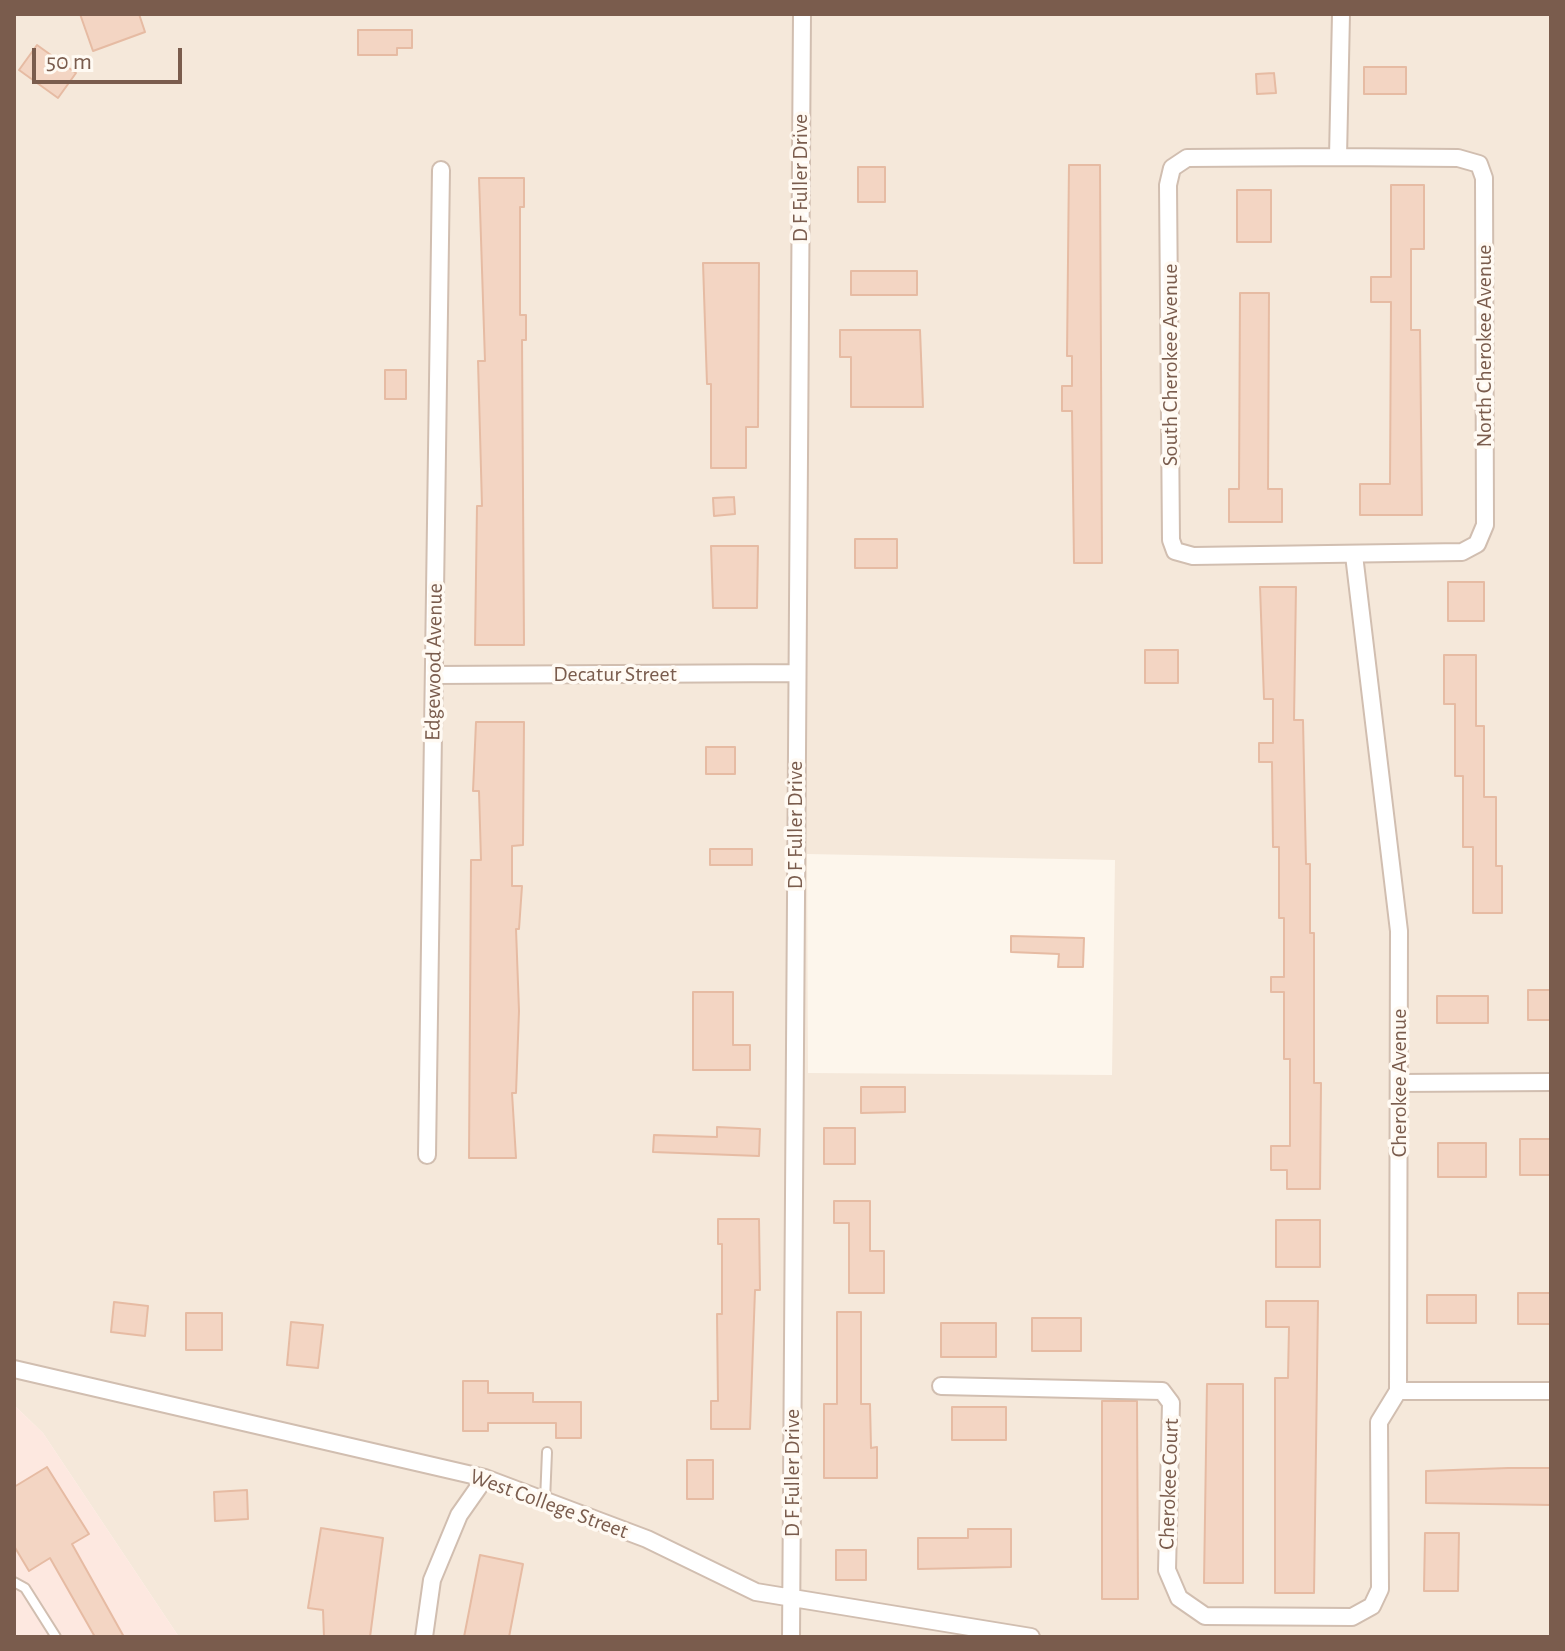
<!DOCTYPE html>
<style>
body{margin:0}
#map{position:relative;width:1565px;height:1651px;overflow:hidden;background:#fdf6ec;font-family:"Alegreya Sans",sans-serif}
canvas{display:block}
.frame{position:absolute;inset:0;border:16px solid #7a5c4d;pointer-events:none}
.scale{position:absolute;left:32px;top:48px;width:150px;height:36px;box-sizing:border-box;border:4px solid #7a5c4d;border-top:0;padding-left:10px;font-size:24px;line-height:28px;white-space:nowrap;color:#7a5c4d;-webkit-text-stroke:6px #fffaf3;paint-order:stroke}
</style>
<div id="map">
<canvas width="1565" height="1651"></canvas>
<div class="frame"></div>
<div class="scale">50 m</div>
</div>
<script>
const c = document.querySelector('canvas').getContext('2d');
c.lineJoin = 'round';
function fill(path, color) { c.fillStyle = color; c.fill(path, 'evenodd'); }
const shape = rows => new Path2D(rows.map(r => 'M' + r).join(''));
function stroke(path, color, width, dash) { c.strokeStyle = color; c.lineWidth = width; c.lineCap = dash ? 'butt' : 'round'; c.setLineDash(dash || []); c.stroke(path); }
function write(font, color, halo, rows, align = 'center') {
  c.font = font + ' "Alegreya Sans",sans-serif'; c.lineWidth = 7; c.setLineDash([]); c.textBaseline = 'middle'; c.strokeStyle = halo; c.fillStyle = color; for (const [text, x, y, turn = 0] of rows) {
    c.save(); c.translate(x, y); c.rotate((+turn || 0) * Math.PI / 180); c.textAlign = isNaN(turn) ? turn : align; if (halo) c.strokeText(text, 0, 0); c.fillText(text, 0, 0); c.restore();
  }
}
const residential = shape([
 [14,14,1551,14,1551,1637,179,1637,43,1433,14,1405],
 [807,854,1115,860,1112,1075,808,1073]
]);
const commercial = shape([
 [14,1405,43,1433,179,1637,14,1637]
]);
const building = shape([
 [80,14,139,14,145,32,93,51,80,14],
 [358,30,412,30,412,48,397,48,397,55,358,55,358,30],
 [37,45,76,73,58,98,19,70,37,45],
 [1364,67,1406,67,1406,94,1364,94,1364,67],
 [1274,73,1276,93,1257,94,1256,74,1274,73],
 [1069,165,1100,165,1102,563,1074,563,1072,411,1062,411,1062,386,1072,386,1072,356,1067,356,1069,165],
 [858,167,885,167,885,202,858,202,858,167],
 [479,178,524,178,524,207,520,207,520,315,526,315,526,340,522,340,524,645,475,645,477,506,482,506,478,361,485,361,479,178],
 [1391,185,1424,185,1424,249,1411,249,1411,330,1420,330,1422,515,1360,515,1360,484,1390,484,1391,302,1371,302,1371,277,1391,277,1391,185],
 [1237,190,1271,190,1271,242,1237,242,1237,190],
 [703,263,759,263,758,427,746,427,746,468,711,468,711,384,707,384,703,263],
 [851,271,917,271,917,295,851,295,851,271],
 [1240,293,1269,293,1268,489,1282,489,1282,522,1229,522,1229,489,1239,489,1240,293],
 [840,330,920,330,923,407,851,407,851,357,840,357,840,330],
 [385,370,406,370,406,399,385,399,385,370],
 [734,497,735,514,714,516,713,498,734,497],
 [855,539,897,539,897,568,855,568,855,539],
 [711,546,758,546,757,608,713,608,711,546],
 [1448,582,1484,582,1484,621,1448,621,1448,582],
 [1260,587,1296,587,1294,720,1303,720,1306,864,1310,864,1310,933,1314,933,1314,1083,1321,1083,1320,1189,1287,1189,1287,1170,1271,1170,1271,1146,1290,1146,1290,1059,1284,1059,1284,992,1271,992,1271,977,1284,977,1284,918,1279,918,1279,847,1273,847,1272,762,1259,762,1259,743,1273,743,1273,699,1264,699,1260,587],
 [1145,650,1178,650,1178,683,1145,683,1145,650],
 [1444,655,1476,655,1476,726,1484,726,1484,797,1496,797,1496,866,1502,866,1502,913,1473,913,1473,847,1463,847,1463,776,1455,776,1455,704,1444,704,1444,655],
 [476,722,524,722,523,845,512,846,512,886,522,886,519,929,516,929,519,1011,516,1093,512,1093,516,1158,469,1158,471,860,481,860,479,791,473,791,476,722],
 [706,747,735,747,735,774,706,774,706,747],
 [710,849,752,849,752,865,710,865,710,849],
 [1011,936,1084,938,1083,967,1058,967,1059,954,1011,952,1011,936],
 [1528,990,1551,990,1551,1020,1528,1020,1528,990],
 [693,992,733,992,733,1045,750,1045,750,1070,693,1070,693,992],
 [1437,996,1488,996,1488,1023,1437,1023,1437,996],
 [861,1087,905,1087,905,1112,861,1113,861,1087],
 [717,1127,760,1129,759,1156,653,1152,654,1135,717,1137,717,1127],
 [824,1128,855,1128,855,1164,824,1164,824,1128],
 [1520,1139,1551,1139,1551,1175,1520,1175,1520,1139],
 [1438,1143,1486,1143,1486,1177,1438,1177,1438,1143],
 [834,1201,870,1201,870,1251,884,1251,884,1293,849,1293,849,1223,834,1223,834,1201],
 [718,1219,759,1219,760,1290,755,1290,750,1429,711,1429,711,1401,718,1401,717,1314,722,1314,722,1244,718,1244,718,1219],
 [1276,1220,1320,1220,1320,1267,1276,1267,1276,1220],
 [1518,1293,1551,1293,1551,1324,1518,1324,1518,1293],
 [1427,1295,1476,1295,1476,1323,1427,1323,1427,1295],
 [1266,1301,1318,1301,1314,1593,1275,1593,1275,1378,1288,1378,1289,1327,1266,1327,1266,1301],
 [114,1302,148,1306,145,1336,111,1332,114,1302],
 [837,1312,861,1312,861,1404,870,1404,871,1448,877,1447,877,1478,824,1478,824,1404,837,1404,837,1312],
 [186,1313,222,1313,222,1350,186,1350,186,1313],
 [1032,1318,1081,1318,1081,1351,1032,1351,1032,1318],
 [291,1322,323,1325,318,1368,287,1365,291,1322],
 [941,1323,996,1323,996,1357,941,1357,941,1323],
 [463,1381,488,1381,488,1393,533,1393,533,1402,581,1402,581,1438,556,1438,556,1423,488,1423,488,1431,463,1431,463,1381],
 [1207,1384,1243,1384,1243,1583,1204,1583,1207,1384],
 [1102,1401,1137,1401,1138,1599,1102,1599,1102,1401],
 [952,1407,1006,1407,1006,1440,952,1440,952,1407],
 [687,1460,713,1460,713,1499,687,1499,687,1460],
 [47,1467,89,1534,72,1544,124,1637,95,1637,50,1558,29,1571,14,1546,14,1487,47,1467],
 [1508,1468,1551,1468,1551,1505,1426,1503,1426,1471,1508,1468],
 [247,1490,248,1519,215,1521,214,1492,247,1490],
 [321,1528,383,1538,370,1637,324,1637,323,1610,308,1608,321,1528],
 [968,1529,1011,1529,1011,1567,918,1569,918,1538,968,1538,968,1529],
 [1425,1533,1459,1533,1458,1591,1424,1591,1425,1533],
 [836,1550,866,1550,866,1580,836,1580,836,1550],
 [480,1555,523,1564,509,1637,464,1637,480,1555]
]);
const service = shape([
 [545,1501,547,1452],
 [14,1582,25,1588,56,1637]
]);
const minor = shape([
 [1338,157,1458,158,1479,164,1484,178,1485,525,1477,544,1462,552,1193,556,1175,551,1171,540,1168,185,1172,168,1187,158,1338,157],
 [1338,157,1341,14],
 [434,675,796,673],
 [1399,1083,1551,1082],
 [427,1155,441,170],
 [14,1369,485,1478,647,1539,756,1592,1031,1637],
 [941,1386,1162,1391,1171,1403,1167,1570,1179,1598,1205,1616,1352,1617,1372,1606,1380,1589,1379,1422,1398,1391,1399,931,1354,555],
 [1398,1391,1551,1391],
 [424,1637,432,1580,459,1515,485,1478],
 [791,1637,802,14]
]);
const streetNames = [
 ["D F Fuller Drive",800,178,-90],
 ["North Cherokee Avenue",1484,346,-90],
 ["South Cherokee Avenue",1170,365,-90],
 ["Edgewood Avenue",434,662,-89],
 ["Decatur Street",615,674],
 ["D F Fuller Drive",795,825,-90],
 ["Cherokee Avenue",1399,1083,-90],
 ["D F Fuller Drive",792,1473,-90],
 ["Cherokee Court",1169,1484,-88],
 ["West College Street",549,1504,20]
];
fill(residential, '#f5e8da');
fill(commercial, '#fde8e0');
fill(building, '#f3d5c3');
stroke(building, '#e6bba3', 2);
stroke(service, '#d1beb0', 12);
stroke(minor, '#d1beb0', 20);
stroke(service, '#fff', 8);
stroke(minor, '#fff', 16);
write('22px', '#7a5c4d', '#fffaf3', streetNames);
</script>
